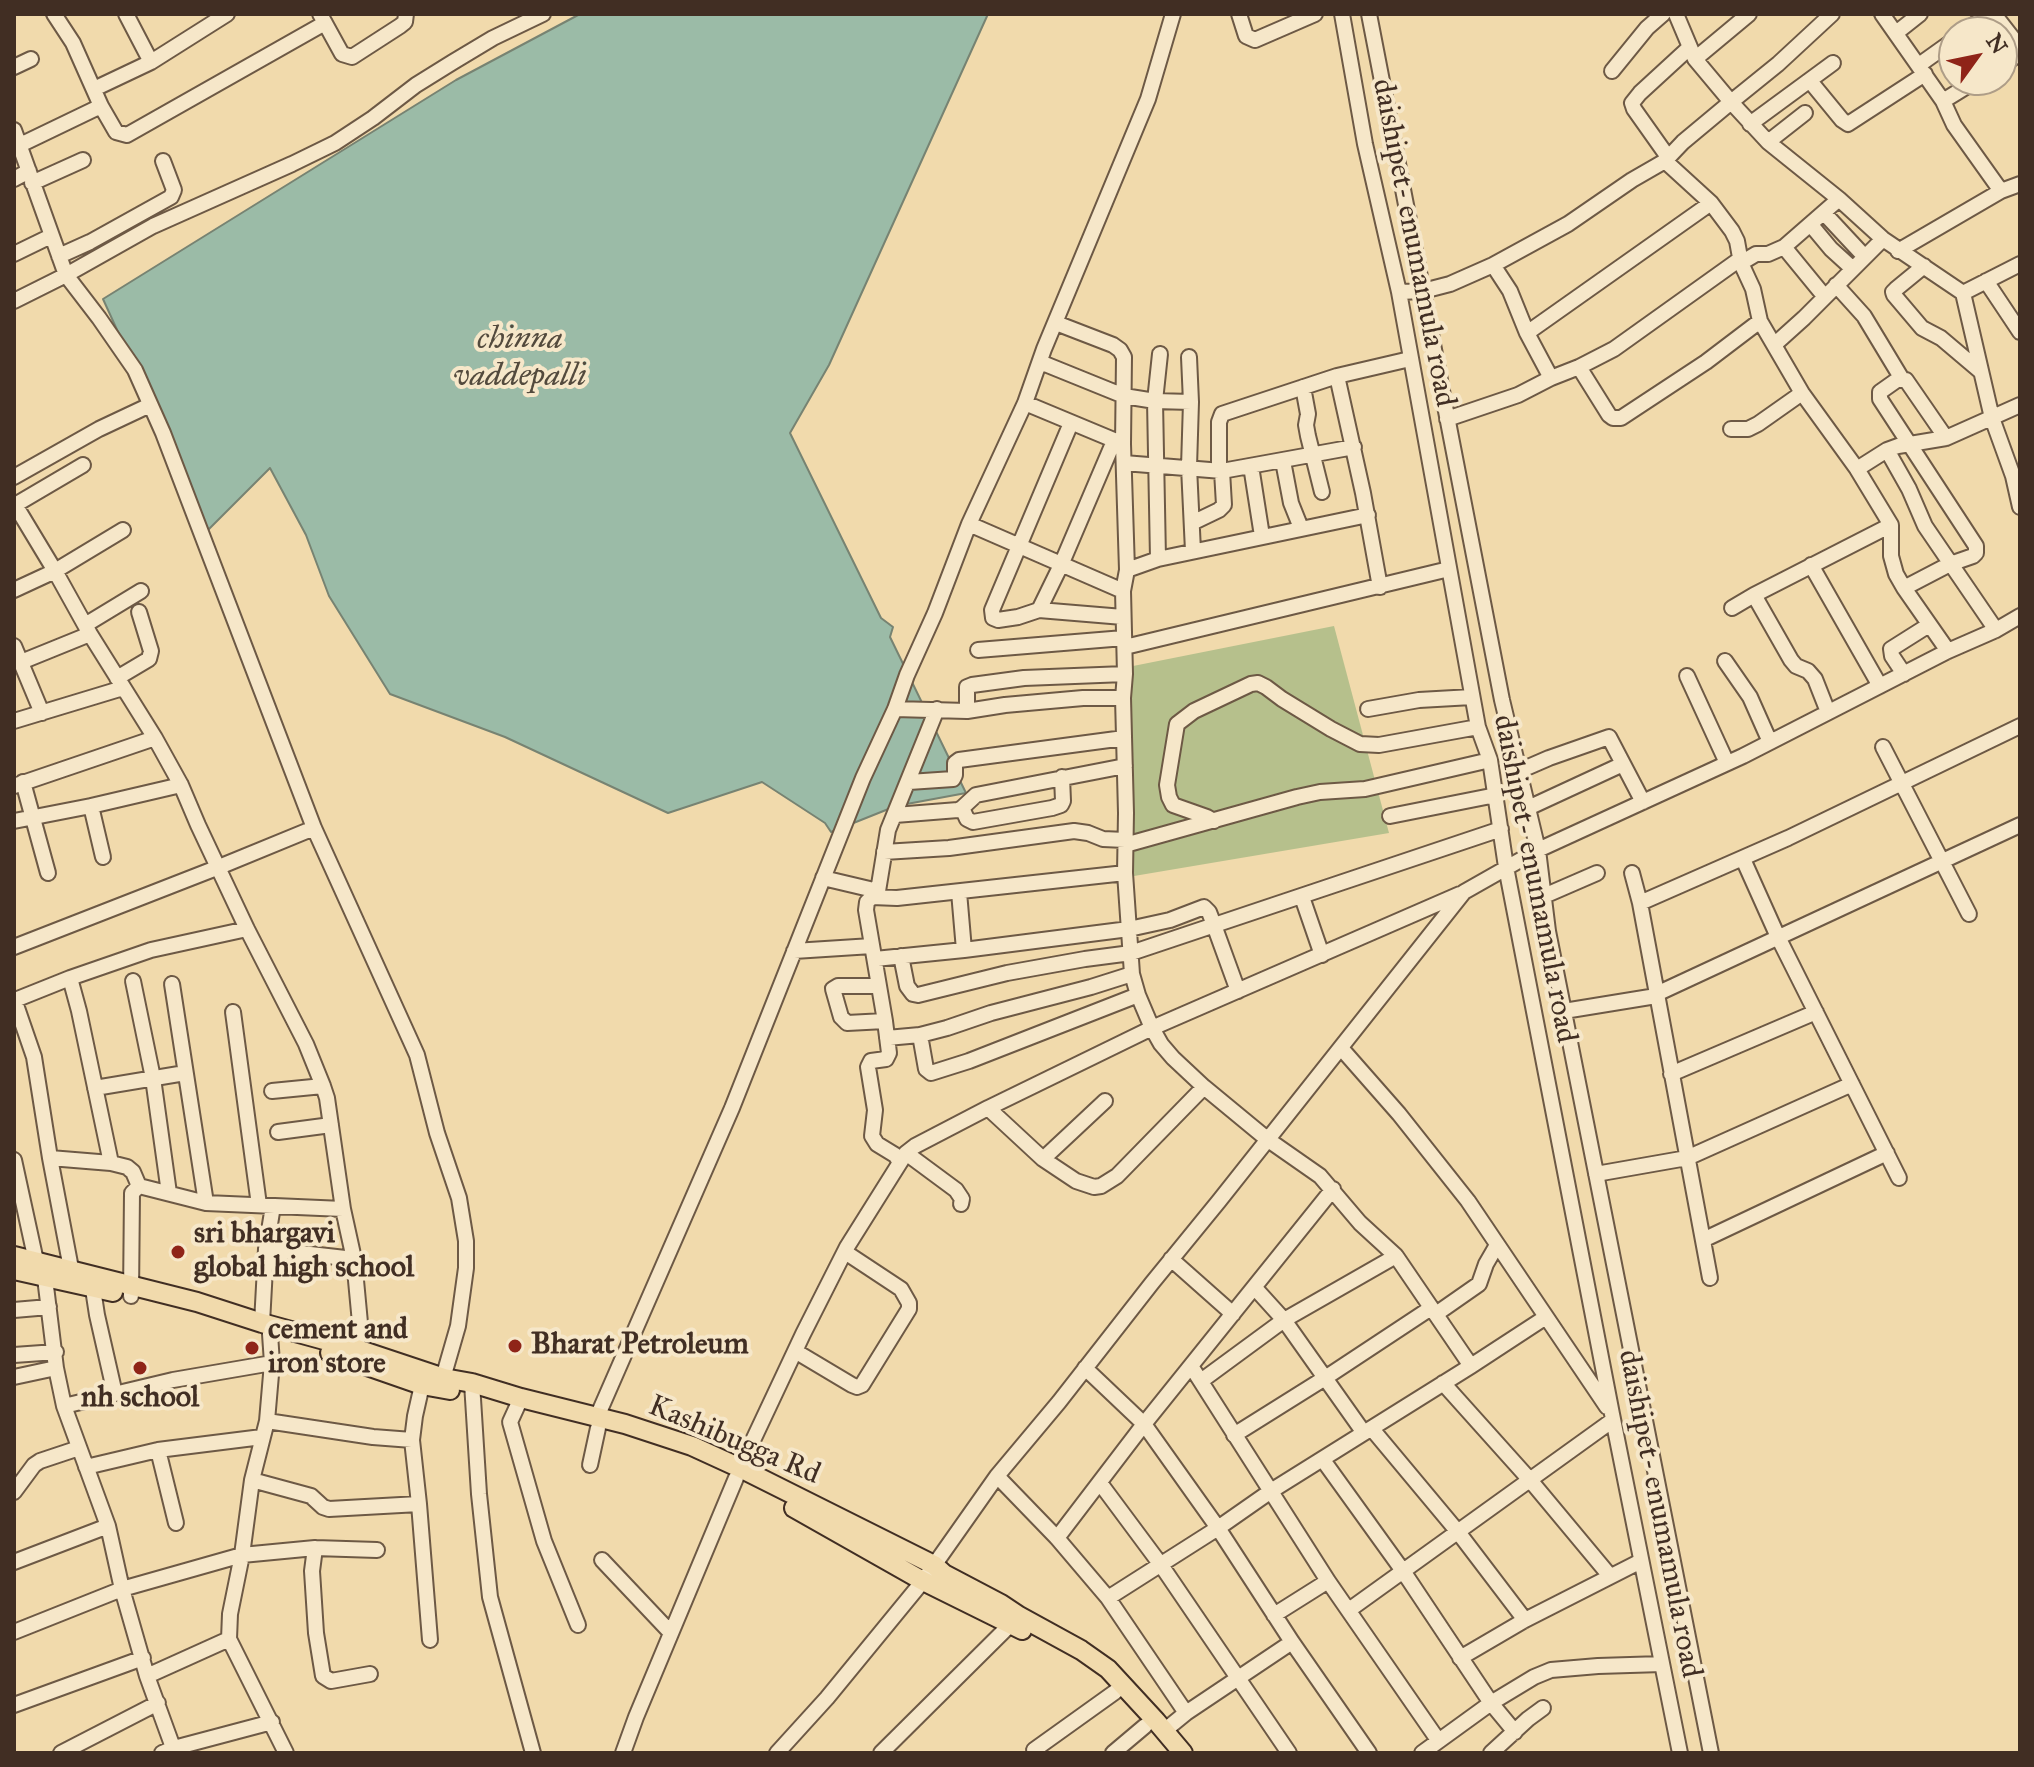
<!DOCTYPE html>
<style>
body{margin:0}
#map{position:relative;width:2034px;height:1767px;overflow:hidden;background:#f1daac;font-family:"IM FELL Great Primer",serif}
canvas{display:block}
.frame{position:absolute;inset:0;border:16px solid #412e23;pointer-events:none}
.north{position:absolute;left:1938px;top:16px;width:80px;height:80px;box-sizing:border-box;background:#f6e7c9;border:2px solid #ae9d87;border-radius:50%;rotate:57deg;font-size:22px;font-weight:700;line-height:32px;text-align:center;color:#412e23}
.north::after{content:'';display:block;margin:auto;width:28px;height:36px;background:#8f2418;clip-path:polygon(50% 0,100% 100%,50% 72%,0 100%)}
</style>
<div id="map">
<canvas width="2034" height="1767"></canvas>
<div class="frame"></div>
<div class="north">N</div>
</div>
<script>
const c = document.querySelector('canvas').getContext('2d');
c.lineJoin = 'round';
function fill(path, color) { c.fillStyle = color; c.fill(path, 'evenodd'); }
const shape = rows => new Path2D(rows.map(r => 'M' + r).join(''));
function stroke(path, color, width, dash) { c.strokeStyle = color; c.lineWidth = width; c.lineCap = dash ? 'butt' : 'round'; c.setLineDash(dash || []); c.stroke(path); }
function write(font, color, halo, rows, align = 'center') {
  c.font = font + ' "IM FELL Great Primer",serif'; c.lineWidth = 8; c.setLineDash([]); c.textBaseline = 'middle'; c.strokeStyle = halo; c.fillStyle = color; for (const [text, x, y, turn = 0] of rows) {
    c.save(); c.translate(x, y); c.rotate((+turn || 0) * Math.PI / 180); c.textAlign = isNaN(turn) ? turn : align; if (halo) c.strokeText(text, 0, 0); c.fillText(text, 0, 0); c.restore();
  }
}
const green = shape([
 [1334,626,1389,833,1134,876,1123,668]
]);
const water = shape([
 [580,14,988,14,829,365,790,433,881,618,893,627,890,637,966,793,896,806,831,832,825,823,762,782,668,813,505,737,390,694,329,596,306,535,270,468,208,530,103,299,456,80,580,14]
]);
const minor = shape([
 [54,14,73,43,101,106,116,132,127,135,325,23],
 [126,14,151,62],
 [320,14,342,54,352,57,400,26,405,22,406,14],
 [1239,14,1246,36,1255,40,1315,14],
 [1342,14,1365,144,1399,292,1478,727,1490,760,1506,867,1612,1414,1680,1753],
 [1369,14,1502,700,1538,850,1548,931,1711,1753],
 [1676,14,1695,59,1731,102,1778,64,1832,14],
 [1882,14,1943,101,1954,125,2001,191],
 [1994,14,2015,41,2018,49,2013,58,2002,64],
 [1964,32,1989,14],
 [1896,33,1920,14],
 [1695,59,1749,14],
 [1919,65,1954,40],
 [14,67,31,59],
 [1612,71,1647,28,1663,14],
 [1810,81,1842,120,1848,124,1925,74],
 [94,89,151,62,227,14],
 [1943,101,1977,80],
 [1750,124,1833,63],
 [14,130,66,275,99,318,135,370,163,433,314,828,417,1055,437,1133,459,1198,466,1241,466,1268,458,1326,441,1385],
 [1768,142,1805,113],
 [20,145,101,106],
 [1668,157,1634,109,1632,103,1640,93,1689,48],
 [14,179,29,171],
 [32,183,83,160],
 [1824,213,1865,257],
 [1811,225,1831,249,1853,269],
 [1784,247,1825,297],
 [1898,251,2001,191,2020,184],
 [14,254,51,236],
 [59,256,90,242,171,197,174,190,163,161],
 [1741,263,1756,254,1768,254,1784,247,1839,199],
 [1493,265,1510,291,1527,333,1711,203],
 [1924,266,1896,289,1893,292,1894,295,1922,328,1941,338,1980,371],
 [1986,281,2020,332],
 [1836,285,1864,316,1902,379],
 [1399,292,1423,291,1450,284,1493,265,1568,224,1632,180,1665,161],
 [1963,293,2020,264],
 [14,301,66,275,153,226,292,164,335,143,373,118,416,85,453,62,493,38,543,14],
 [1056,323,1113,345,1120,350,1124,357,1123,444,1127,570,1123,591,1125,674,1123,698,1126,813,1125,873,1132,974,1138,995,1152,1028,1161,1044,1173,1058,1204,1087,1267,1139,1320,1176,1360,1223,1396,1256],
 [1527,333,1551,378],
 [1774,345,1804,318,1883,239],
 [1189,357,1191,402,1189,467,1193,551],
 [1040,362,1124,396,1155,401,1191,402],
 [1579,367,1609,415,1613,418,1621,418,1706,362,1760,321],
 [1337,376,1363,493,1380,587],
 [1303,387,1308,414,1306,425,1308,436,1322,492],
 [1025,403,1121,443],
 [1447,419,1518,395,1551,378,1579,367,1614,349,1740,259],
 [1071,423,992,610,993,618,998,620,1018,617,1039,610,1061,565,1114,441],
 [1731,429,1748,429,1758,424,1802,393],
 [1887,450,1909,489,1925,526,1996,630],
 [1283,461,1291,503,1301,528],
 [1124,463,1222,471,1354,447],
 [1251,466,1262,536],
 [1857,469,1887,450,1898,446,1946,438,2020,405],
 [1219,471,1219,422,1222,414,1337,376,1410,359],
 [14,477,99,429,150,405],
 [14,503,55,571,90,634,155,738,181,785,198,825,247,929,306,1044,323,1086,327,1098,343,1209,354,1259,360,1323,355,1357],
 [15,505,83,465],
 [1192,523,1219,510,1224,505,1222,471],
 [969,524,1123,591],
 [1158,559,1155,401,1160,354],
 [1811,565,1880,686],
 [1127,570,1158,559,1368,515],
 [1904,588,1950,564,1973,556,1976,553,1976,546,1880,399,1880,392,1897,380,1906,380,1946,438],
 [14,590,55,571,123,530],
 [1754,595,1791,660,1796,666,1808,671,1815,679,1828,712],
 [1732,608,1754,595,1891,525],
 [1039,610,1123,617],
 [85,625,141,591],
 [14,646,42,713],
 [1125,647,1449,569],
 [978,650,1124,638],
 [1948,651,1904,588,1896,574,1891,556,1891,525,1857,469,1802,393,1760,321,1753,289,1741,263,1737,241,1732,231,1711,203,1665,161,1683,142,1731,102,1768,142,1839,199,1883,239,1963,293,1992,418,2013,476,2020,507],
 [1725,661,1750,697,1770,742],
 [21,662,90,634],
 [1904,674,1892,656,1891,649,1929,625],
 [1687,676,1727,763],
 [117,678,149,659,151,651,139,612],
 [895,709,967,711,1005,705,1083,698,1123,698],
 [1368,709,1419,700,1472,697],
 [967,711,967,687,972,685,1024,678,1125,674],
 [14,721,123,688],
 [1883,747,1969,914],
 [1519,771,1549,758,1609,737,1643,802],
 [23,782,48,873],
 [909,782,953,779,955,775,955,763,959,760,1124,738],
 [14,786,155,738],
 [91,806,103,857],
 [962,808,967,819,973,822,1052,808,1061,805,1063,801,1062,777],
 [1528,808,1623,764],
 [895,815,958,810,962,808,976,795,1125,766],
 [1390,816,1496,795],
 [14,821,91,806,181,785],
 [1214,821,1207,817,1173,805,1169,797,1167,785,1177,724,1194,711,1251,684,1258,683,1266,687,1282,699,1331,729,1360,744,1379,745,1478,727],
 [1125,845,1297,797,1320,792,1365,789,1490,760],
 [884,852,949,848,1074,831,1088,833,1103,839,1125,840],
 [1743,859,1778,937,1899,1178],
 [1632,873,1640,903,1710,1278],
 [823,878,878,891],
 [959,892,964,950],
 [1544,896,1597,873],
 [872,897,897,898,1125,873],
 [1302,897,1322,955],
 [1640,903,1788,838,2020,726],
 [14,947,219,867,314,828],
 [794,951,872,946],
 [901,956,907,986,913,994,918,995,1007,973,1085,959,1131,953,1501,829],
 [875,959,964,950,1129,929,1170,920,1204,907,1209,912,1214,925,1238,991],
 [70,978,79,1011,111,1163],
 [133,981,153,1078,169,1193],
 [172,984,206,1203],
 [879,986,838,986,833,989,841,1017,847,1023,885,1021],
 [14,999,34,1057,50,1158,73,1279],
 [15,1000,70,978,151,950,247,929],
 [1564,1011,1650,997,2020,825],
 [233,1012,259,1205],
 [920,1035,926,1069,931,1073,969,1061,1138,995],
 [887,1038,920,1035,947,1028,991,1013,1091,987,1132,974],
 [1341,1048,1399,1114,1468,1201,1607,1407],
 [1671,1074,1816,1012],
 [95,1088,185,1073],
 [272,1091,323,1086],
 [988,1108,1043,1159,1076,1181,1094,1187,1101,1186,1117,1176,1204,1087],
 [278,1132,331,1125],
 [906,1153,956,1190,962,1199,961,1204],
 [50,1158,111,1163,127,1167,133,1172,139,1186,206,1203,343,1209],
 [1043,1159,1105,1101],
 [14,1160,36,1261,45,1278,56,1368,64,1406,108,1526,122,1589,147,1676,175,1753],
 [900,1162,895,1155,877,1144,872,1136,875,1110,868,1067,871,1061,886,1059,889,1053,885,1021,866,910,867,902,878,891,888,830,937,709],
 [1596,1174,1687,1158,1852,1084],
 [1703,1240,1887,1153],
 [266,1249,354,1259],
 [1171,1259,1233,1314],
 [1255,1288,1284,1320,1364,1433],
 [93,1289,97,1315,115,1394],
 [131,1296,132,1193,139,1186],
 [14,1310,49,1307],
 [1436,1314,1479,1284,1486,1264,1497,1245],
 [262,1323,266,1249,273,1206],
 [272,1326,270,1334,272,1363,267,1421,252,1480,242,1555,230,1614,229,1639,286,1753],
 [795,1351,852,1385,857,1387,862,1385,909,1309,909,1303,901,1289,845,1252],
 [14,1355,56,1352],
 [1191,1366,1328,1581,1438,1740],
 [1085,1368,1144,1424,1218,1528,1292,1642,1369,1753],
 [14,1377,56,1368],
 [1201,1381,1284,1320,1396,1256,1471,1366],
 [472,1383,479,1494,490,1597,533,1753],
 [1443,1383,1530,1480,1610,1576],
 [422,1385,415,1416,412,1440,419,1504,430,1640],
 [521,1398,510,1422,544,1541,578,1625],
 [64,1406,173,1380,272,1363],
 [597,1417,732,1108,863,778,895,709,907,675,935,613,969,524,1025,403,1044,349,1148,99,1173,14],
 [267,1421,373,1437,412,1440],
 [1372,1429,1458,1532,1525,1620],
 [1234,1435,1325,1378,1431,1308],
 [158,1450,176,1523],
 [1323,1460,1403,1571,1491,1703,1515,1732],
 [590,1465,598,1428],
 [86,1467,158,1450,262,1437],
 [740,1468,803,1334,847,1247,906,1153,915,1146,988,1108,1152,1028,1460,894],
 [997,1476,1057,1538,1108,1598,1186,1713],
 [252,1480,311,1496,323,1507,329,1509,419,1504],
 [1100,1483,1161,1565,1289,1753],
 [14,1492,34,1465,40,1461,79,1448],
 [1057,1538,1144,1424,1333,1189],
 [315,1548,312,1571,316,1633,323,1676,331,1681,370,1674],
 [602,1560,671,1633],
 [14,1562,108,1526],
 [1108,1598,1218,1528,1271,1491,1471,1366,1546,1317],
 [1349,1610,1613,1420],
 [1274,1615,1328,1581],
 [14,1632,122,1589,242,1555,315,1548,377,1550],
 [1460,1658,1525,1620,1641,1561],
 [147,1676,229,1639],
 [14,1705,143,1658],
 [1164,1731,1186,1713,1292,1642],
 [1034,1750,1115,1692],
 [61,1753,158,1703],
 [162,1753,174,1748,272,1722],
 [623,1753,636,1717,736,1478],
 [777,1753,827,1698,923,1581,997,1476,1059,1402,1152,1283,1219,1201,1464,892,1538,850,1743,756,1948,651,1996,630,2020,616],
 [881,1753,1016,1619],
 [1113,1753,1145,1726],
 [1422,1753,1491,1703,1534,1677,1551,1670,1598,1666,1662,1664],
 [1491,1753,1528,1719,1543,1708]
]);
const major = shape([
 [14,1256,197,1302,262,1323,357,1349,444,1378,472,1383,521,1398,625,1424,692,1446,740,1468,934,1565,944,1574,1001,1604,1019,1616,1081,1650,1108,1669,1156,1721,1183,1753],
 [14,1270,113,1292],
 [330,1353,422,1385,450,1390],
 [794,1508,923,1581,1022,1630]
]);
const markers = [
 [178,1252,8,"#8f2418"],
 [515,1346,8,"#8f2418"],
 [252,1348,8,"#8f2418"],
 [140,1368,8,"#8f2418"]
];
const streetNames = [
 ["daishipet- enumamula road",1413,243,79],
 ["daishipet- enumamula road",1534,879,79],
 ["Kashibugga Rd",734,1441,23],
 ["daishipet- enumamula road",1659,1514,79]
];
const poiNames = [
 ["sri bhargavi",194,1235],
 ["global high school",194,1269],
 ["cement and",268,1331],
 ["iron store",268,1365],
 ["Bharat Petroleum",531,1346],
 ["nh school",140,1399,"center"]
];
const waterNames = [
 ["chinna",520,340],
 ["vaddepalli",520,377]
];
fill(green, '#b6c08c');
fill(water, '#9bbba7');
stroke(water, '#778372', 2);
stroke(minor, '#6d5945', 18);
stroke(major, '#412e23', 22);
stroke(minor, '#f6e7c9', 14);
stroke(major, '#f1daac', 18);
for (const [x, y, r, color] of markers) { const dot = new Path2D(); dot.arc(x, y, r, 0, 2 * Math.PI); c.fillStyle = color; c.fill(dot); stroke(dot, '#f6e7c9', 3); }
write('30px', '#412e23', '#f6e7c9', streetNames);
write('bold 30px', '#412e23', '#f6e7c9', poiNames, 'left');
write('italic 32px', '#534a3d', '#f6e7c9', waterNames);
</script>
